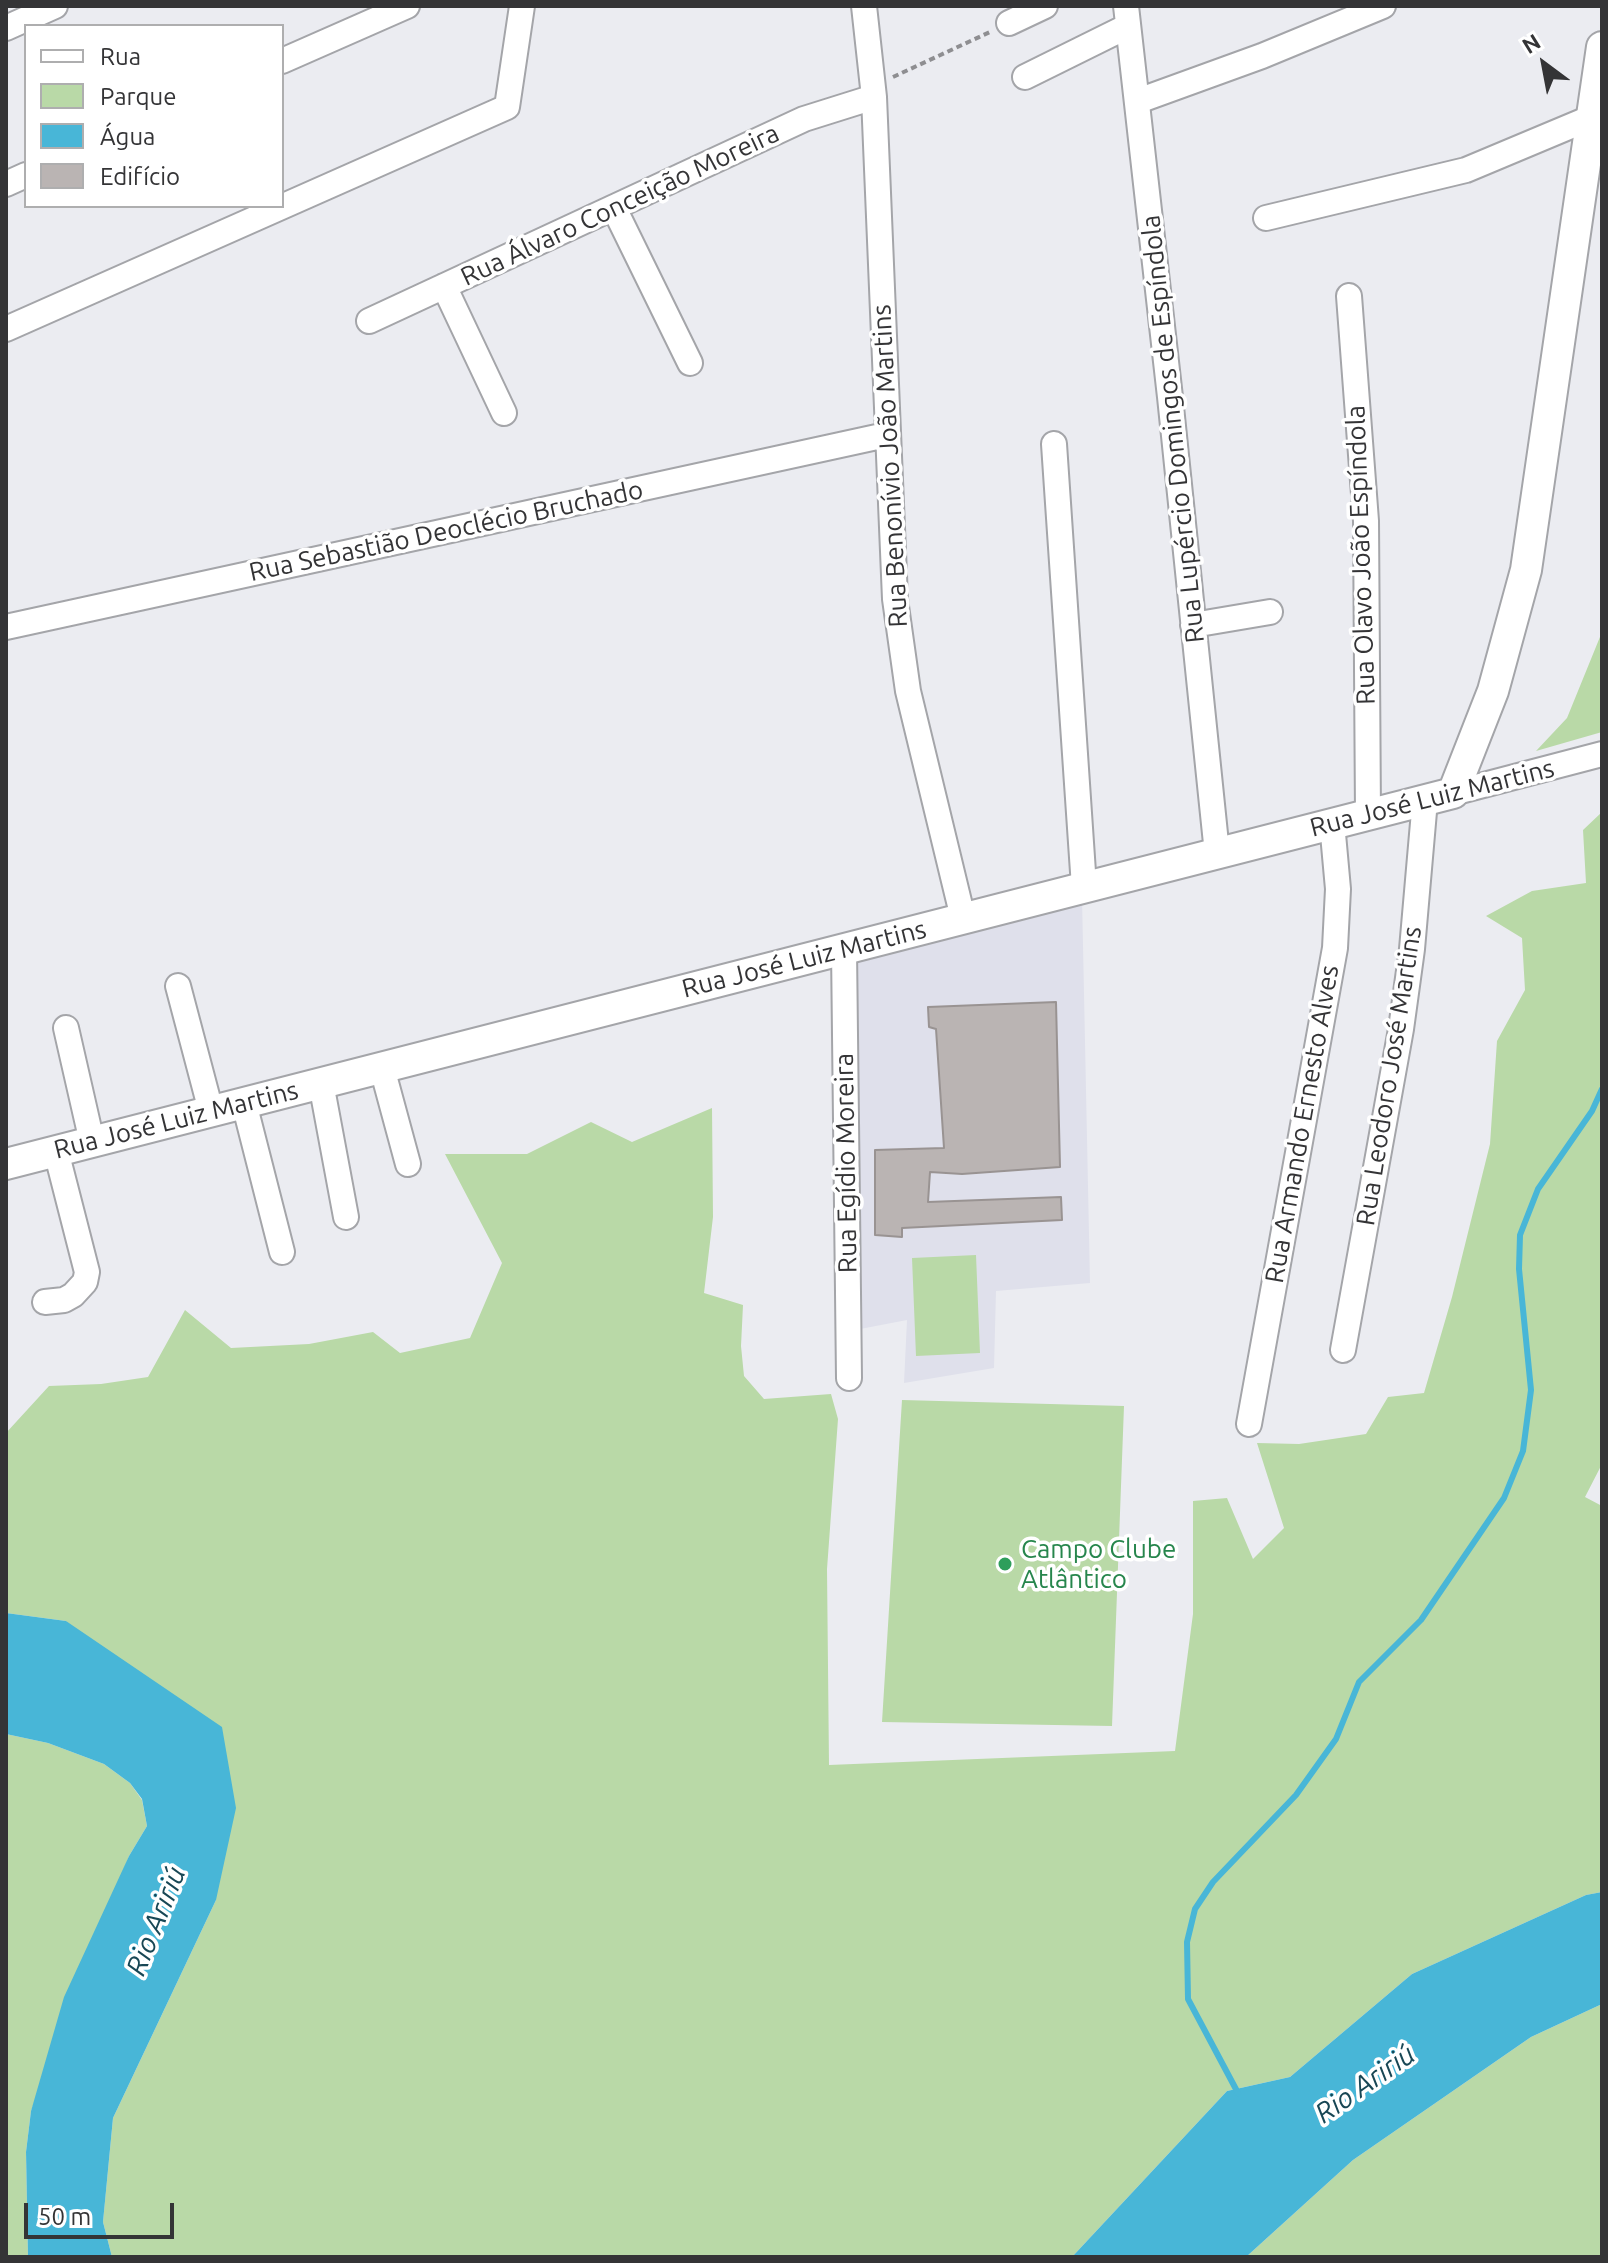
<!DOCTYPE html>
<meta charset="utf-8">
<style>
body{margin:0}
#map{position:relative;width:1608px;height:2263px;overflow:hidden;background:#ebecf1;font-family:Ubuntu,sans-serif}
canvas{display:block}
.frame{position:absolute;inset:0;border:8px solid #343436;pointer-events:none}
.legend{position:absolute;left:24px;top:24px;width:260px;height:184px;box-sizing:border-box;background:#fff;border:2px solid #aeaeaf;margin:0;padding:10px 14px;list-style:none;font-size:24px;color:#343436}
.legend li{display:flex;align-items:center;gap:16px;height:40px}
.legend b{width:40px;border:2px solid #aeaeaf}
.north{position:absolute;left:1504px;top:24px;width:80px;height:80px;-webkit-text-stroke:6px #fff;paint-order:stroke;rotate:328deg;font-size:22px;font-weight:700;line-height:32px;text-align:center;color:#343436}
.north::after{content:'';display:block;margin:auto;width:28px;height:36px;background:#343436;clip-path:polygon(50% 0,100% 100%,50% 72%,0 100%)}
.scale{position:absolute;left:24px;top:2203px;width:150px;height:36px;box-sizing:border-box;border:4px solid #343436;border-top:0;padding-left:10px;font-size:24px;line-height:28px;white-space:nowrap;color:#343436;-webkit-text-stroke:6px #fff;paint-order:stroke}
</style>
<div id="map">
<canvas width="1608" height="2263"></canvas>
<div class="frame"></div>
<ul class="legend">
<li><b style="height:10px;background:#fff"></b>Rua</li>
<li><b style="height:22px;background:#b9d9a7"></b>Parque</li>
<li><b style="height:22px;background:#48b6d7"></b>Água</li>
<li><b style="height:22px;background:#bab4b3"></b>Edifício</li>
</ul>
<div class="north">N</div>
<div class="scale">50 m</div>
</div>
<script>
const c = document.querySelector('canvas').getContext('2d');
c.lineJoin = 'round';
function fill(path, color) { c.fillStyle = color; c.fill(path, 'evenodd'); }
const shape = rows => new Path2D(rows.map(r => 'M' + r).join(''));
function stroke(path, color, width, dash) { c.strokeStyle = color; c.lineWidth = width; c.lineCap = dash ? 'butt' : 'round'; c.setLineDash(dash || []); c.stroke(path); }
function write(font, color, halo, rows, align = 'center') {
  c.font = font + ' Ubuntu,sans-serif'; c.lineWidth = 7; c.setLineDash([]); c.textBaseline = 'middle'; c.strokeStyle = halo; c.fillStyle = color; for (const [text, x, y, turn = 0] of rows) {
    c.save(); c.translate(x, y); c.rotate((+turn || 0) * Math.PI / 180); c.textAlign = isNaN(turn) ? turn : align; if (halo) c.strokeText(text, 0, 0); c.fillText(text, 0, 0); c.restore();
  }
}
const built = shape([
 [1082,897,1090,1283,996,1291,994,1368,904,1383,907,1320,855,1330,846,960]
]);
const green = shape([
 [1602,632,1602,732,1536,751,1567,718],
 [1602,812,1602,1464,1585,1497,1602,1506,1602,1892,1586,1895,1412,1974,1290,2077,1227,2091,1072,2257,112,2257,103,2222,113,2118,216,1900,66,1621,6,1613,6,1433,49,1386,101,1384,148,1377,185,1310,231,1348,309,1344,373,1332,400,1353,470,1338,502,1263,445,1154,527,1154,591,1122,632,1142,712,1108,713,1217,704,1293,743,1305,741,1346,744,1376,764,1399,831,1394,838,1419,827,1569,829,1765,1175,1751,1193,1614,1193,1501,1227,1498,1253,1559,1284,1528,1257,1443,1299,1444,1366,1434,1388,1397,1424,1393,1452,1297,1490,1144,1497,1041,1525,990,1522,938,1486,916,1532,891,1586,883,1583,830],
 [976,1255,980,1353,916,1356,912,1258],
 [902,1400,1124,1406,1112,1726,882,1722],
 [6,1734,48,1743,104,1764,130,1783,142,1800,147,1826,129,1856,31,2111,26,2152,28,2257,6,2257],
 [1602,2004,1602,2257,1246,2257,1353,2160,1531,2037]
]);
const water = shape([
 [6,1613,66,1621,222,1727,236,1808,216,1900,113,2118,103,2222,112,2257,28,2257,26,2152,31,2111,64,1997,129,1856,147,1826,142,1799,130,1783,104,1764,48,1743,6,1734],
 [1602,1892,1602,2004,1531,2037,1353,2160,1246,2257,1072,2257,1227,2091,1290,2077,1412,1974,1586,1895]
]);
const stream = shape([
 [1238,2093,1188,1999,1187,1942,1195,1909,1213,1882,1296,1795,1336,1739,1359,1682,1421,1620,1504,1498,1523,1451,1531,1390,1519,1269,1520,1235,1538,1189,1592,1111,1602,1089]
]);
const building = shape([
 [1056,1002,1060,1167,962,1174,930,1172,928,1202,1061,1197,1062,1220,902,1228,902,1237,875,1235,875,1150,944,1148,936,1029,929,1027,928,1007,1056,1002]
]);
const path = shape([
 [893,77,990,32]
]);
const minor = shape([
 [864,6,874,97,895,599,908,691,963,918],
 [1126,6,1170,397,1217,853],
 [1009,23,1045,6],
 [6,28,55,6],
 [282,61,407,6],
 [1025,77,1128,26],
 [1138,101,1262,56,1383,6],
 [6,184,26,175],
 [614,208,690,363],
 [1266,218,1466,170,1602,113],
 [444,286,504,413],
 [1349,296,1366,521,1368,815],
 [369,321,804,119,874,97],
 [6,329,507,107,522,6],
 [1054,444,1084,887],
 [1193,625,1270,612],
 [6,627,886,435],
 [1453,793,1602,754],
 [844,949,849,1378],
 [178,986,211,1111],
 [66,1028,92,1142],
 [382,1068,408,1164],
 [321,1083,346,1217],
 [244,1103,282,1252],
 [45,1302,64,1300,73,1295,85,1282,87,1272,56,1151],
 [1343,1350,1401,1029,1412,949,1425,800],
 [1249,1424,1335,948,1338,889,1332,823]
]);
const major = shape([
 [6,1164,1453,793,1493,691,1526,570,1602,47]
]);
const markers = [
 [1005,1564,8,"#2e9e5b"]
];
const streetNames = [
 ["Rua Álvaro Conceição Moreira",620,205,-25],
 ["Rua Lupércio Domingos de Espíndola",1173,429,-96],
 ["Rua Benonívio João Martins",890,466,-93],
 ["Rua Sebastião Deoclécio Bruchado",446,531,-12],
 ["Rua Olavo João Espíndola",1361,555,-92],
 ["Rua José Luiz Martins",1432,798,-14],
 ["Rua José Luiz Martins",804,959,-14],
 ["Rua Leodoro José Martins",1389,1076,-81],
 ["Rua José Luiz Martins",176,1120,-14],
 ["Rua Armando Ernesto Alves",1302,1124,-80],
 ["Rua Egídio Moreira",846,1163,-91]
];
const leisureNames = [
 ["Campo Clube",1021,1549],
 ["Atlântico",1021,1579]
];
const waterNames = [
 ["Rio Aririú",156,1921,-68],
 ["Rio Aririú",1365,2084,-35]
];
fill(built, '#dfe0eb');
fill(green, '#b9d9a7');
fill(water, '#48b6d7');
stroke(stream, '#48b6d7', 6);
fill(building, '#bab4b3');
stroke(building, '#999392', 2);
stroke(minor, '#a4a5a9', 28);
stroke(major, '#a4a5a9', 34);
stroke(path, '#8e8e91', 4, [6, 4]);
stroke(minor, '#fff', 24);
stroke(major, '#fff', 30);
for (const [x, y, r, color] of markers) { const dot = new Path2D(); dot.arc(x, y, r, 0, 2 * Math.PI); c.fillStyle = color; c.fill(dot); stroke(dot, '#fff', 3); }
write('26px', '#343436', '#fff', streetNames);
write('26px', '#27864d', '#fff', leisureNames, 'left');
write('italic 28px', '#184755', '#fff', waterNames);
</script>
